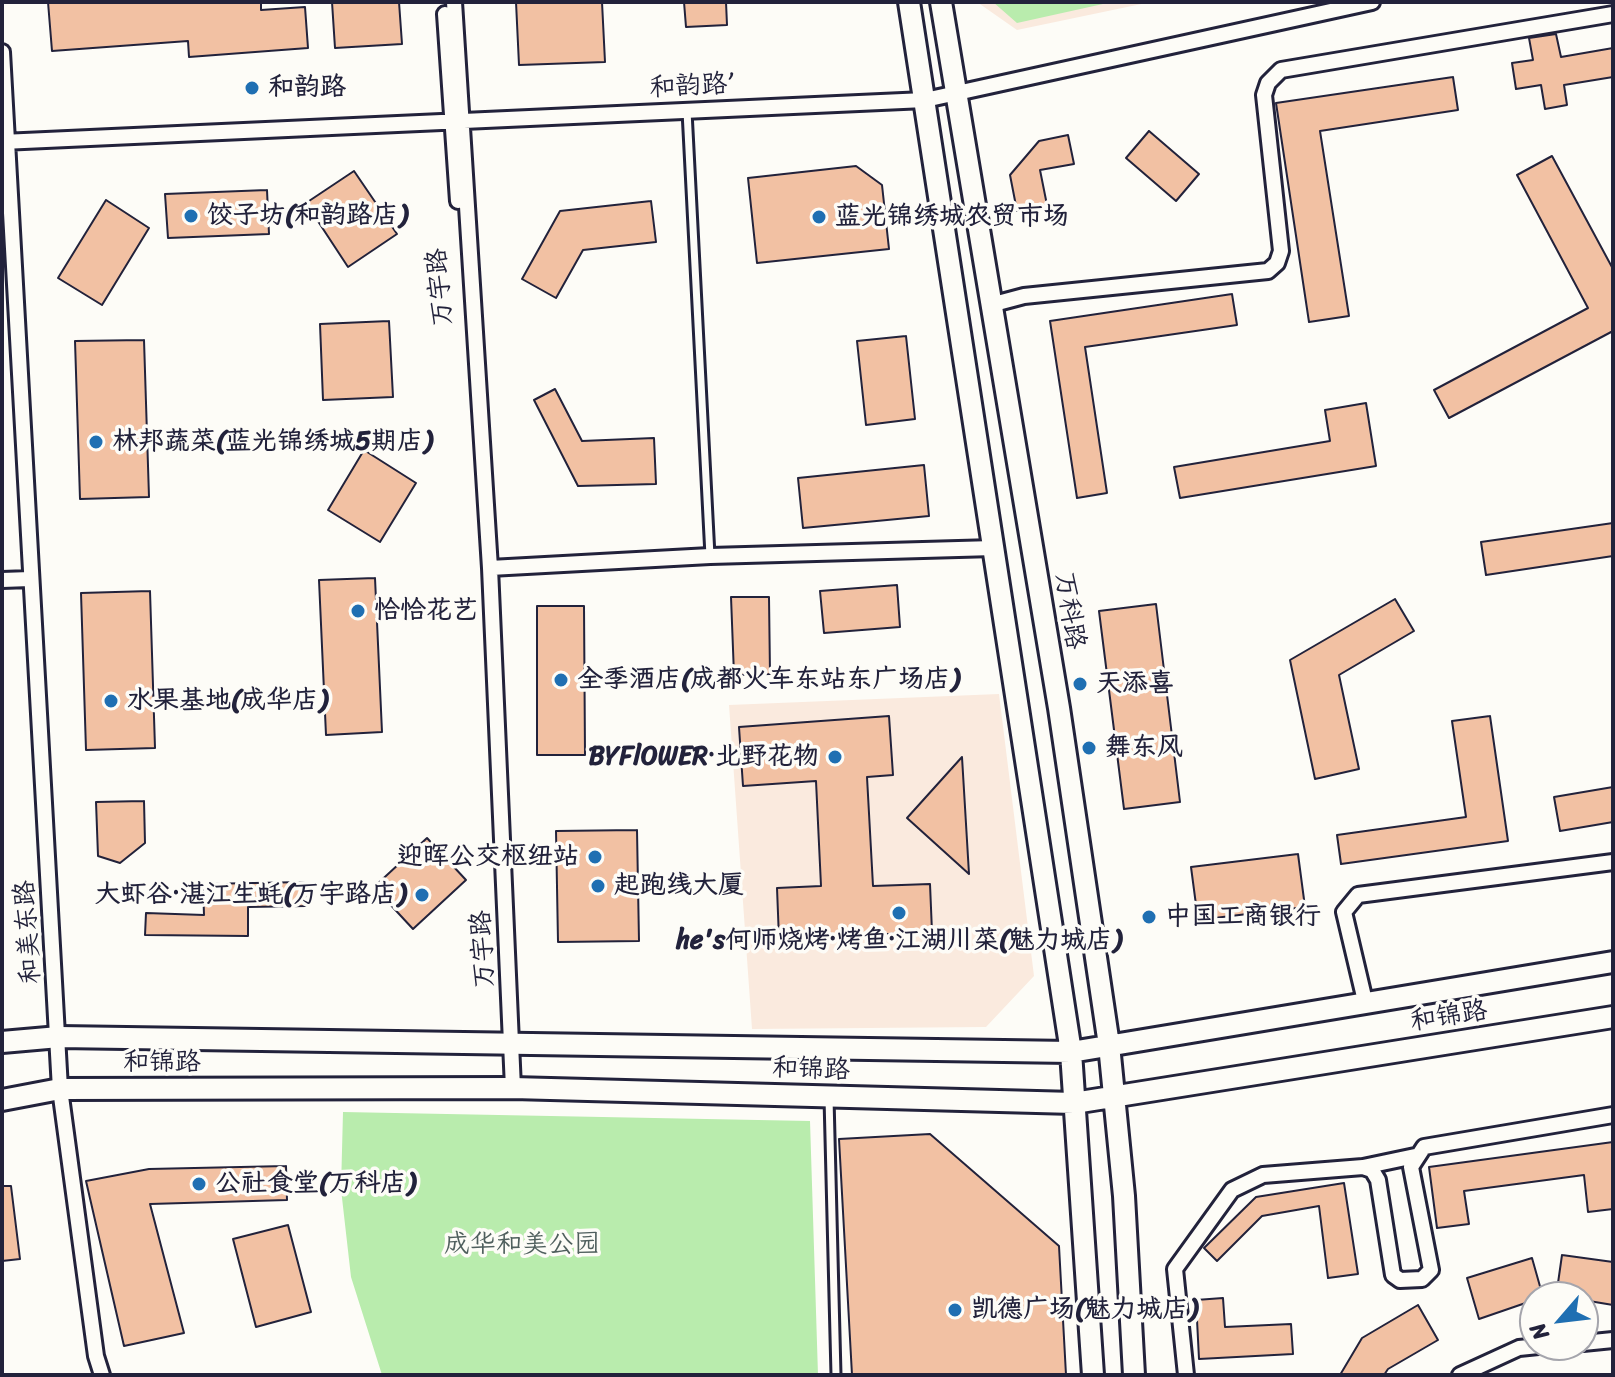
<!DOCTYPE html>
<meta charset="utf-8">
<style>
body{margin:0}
#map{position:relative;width:1615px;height:1377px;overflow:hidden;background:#fdfcf7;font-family:Sriracha,sans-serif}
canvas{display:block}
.frame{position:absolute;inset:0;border:4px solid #22223b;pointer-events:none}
.north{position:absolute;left:1519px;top:1281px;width:80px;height:80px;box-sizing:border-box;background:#fdfcf7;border:2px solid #a5a5ac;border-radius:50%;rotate:242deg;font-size:22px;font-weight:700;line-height:32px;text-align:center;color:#22223b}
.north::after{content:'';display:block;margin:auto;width:28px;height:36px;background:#1f6fb2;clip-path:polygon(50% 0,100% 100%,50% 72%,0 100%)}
</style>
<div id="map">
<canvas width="1615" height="1377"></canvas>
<div class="frame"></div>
<div class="north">N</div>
</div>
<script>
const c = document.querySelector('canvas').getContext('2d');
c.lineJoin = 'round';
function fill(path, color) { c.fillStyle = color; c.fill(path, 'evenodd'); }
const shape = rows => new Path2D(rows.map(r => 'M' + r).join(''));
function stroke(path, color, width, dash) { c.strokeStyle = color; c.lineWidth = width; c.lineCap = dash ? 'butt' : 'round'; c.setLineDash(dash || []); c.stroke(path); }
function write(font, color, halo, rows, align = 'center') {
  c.font = font + ' Sriracha,"LXGW WenKai TC",sans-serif'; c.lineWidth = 7; c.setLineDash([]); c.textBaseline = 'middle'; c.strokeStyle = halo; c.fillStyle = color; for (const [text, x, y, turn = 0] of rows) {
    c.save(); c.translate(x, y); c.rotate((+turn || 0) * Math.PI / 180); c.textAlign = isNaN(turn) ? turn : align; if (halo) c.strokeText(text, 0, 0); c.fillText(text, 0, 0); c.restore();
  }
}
const built = shape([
 [977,2,1151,2,1017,30],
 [999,694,1034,976,986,1027,752,1029,729,705]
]);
const green = shape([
 [993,2,1112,2,1017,23],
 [343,1112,810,1121,818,1375,382,1375,351,1277,341,1189]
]);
const building = shape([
 [48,2,261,2,261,10,305,7,308,48,189,57,188,41,52,51,48,2],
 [332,2,399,2,402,44,335,48,332,2],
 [516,2,602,2,605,62,519,65,516,2],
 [684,2,726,2,727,25,686,27,684,2],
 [1556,34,1561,57,1613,48,1613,77,1564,85,1567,105,1545,109,1541,85,1516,89,1512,63,1533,60,1529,38,1556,34],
 [1453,77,1458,110,1320,131,1349,316,1309,322,1276,103,1453,77],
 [1149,131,1199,174,1176,201,1126,158,1149,131],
 [1068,135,1074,164,1040,170,1047,205,1017,211,1010,175,1039,141,1068,135],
 [1552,156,1613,269,1613,331,1449,418,1434,390,1588,308,1517,175,1552,156],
 [856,166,882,185,889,249,757,263,748,178,856,166],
 [354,171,397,234,348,267,306,203,354,171],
 [267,190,269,234,168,238,165,194,267,190],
 [106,200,149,228,102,305,58,278,106,200],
 [651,201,656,242,583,250,556,298,522,279,560,211,651,201],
 [1232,294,1237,325,1085,347,1107,493,1077,498,1050,321,1232,294],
 [389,321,393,397,323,400,320,324,389,321],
 [906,336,915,419,866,425,857,341,906,336],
 [144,340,149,497,80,499,75,341,144,340],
 [555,389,582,441,654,438,656,484,578,486,534,400,555,389],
 [1366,403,1376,466,1180,498,1174,467,1330,441,1325,410,1366,403],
 [364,450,416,483,380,542,328,510,364,450],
 [924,465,929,516,803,528,798,478,924,465],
 [1613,523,1613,556,1486,575,1481,542,1613,523],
 [375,578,382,732,326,735,319,580,375,578],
 [897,585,900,627,824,633,820,591,897,585],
 [150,591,155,748,86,750,81,593,150,591],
 [731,597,769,597,770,674,734,675,731,597],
 [1395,599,1414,631,1339,675,1359,769,1315,779,1290,660,1395,599],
 [1156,604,1180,802,1124,809,1099,611,1156,604],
 [537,606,584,606,585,755,537,755,537,606],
 [889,716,893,775,867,777,873,886,930,884,932,932,779,939,777,888,821,886,816,781,743,786,739,727,889,716],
 [1490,716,1508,841,1341,864,1337,835,1466,817,1452,721,1490,716],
 [962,757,969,874,907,818,962,757],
 [1613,787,1613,822,1560,831,1554,797,1613,787],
 [144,801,145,843,120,863,98,856,96,802,144,801],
 [637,830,639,941,558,942,556,831,637,830],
 [427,838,466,880,413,929,374,887,427,838],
 [1298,854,1305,907,1198,920,1191,867,1298,854],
 [305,882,306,906,248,907,248,936,145,935,146,913,204,915,203,884,305,882],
 [930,1134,1059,1246,1066,1375,852,1375,839,1139,930,1134],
 [1613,1142,1613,1209,1588,1212,1584,1175,1464,1191,1469,1224,1437,1228,1429,1167,1613,1142],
 [286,1166,287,1200,150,1204,184,1333,124,1346,86,1181,149,1169,286,1166],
 [1344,1183,1358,1274,1328,1278,1319,1206,1262,1216,1217,1261,1204,1248,1256,1197,1344,1183],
 [2,1186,11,1186,20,1259,2,1261,2,1186],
 [288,1225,311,1312,256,1327,233,1239,288,1225],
 [1562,1255,1613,1262,1613,1305,1583,1300,1583,1297,1556,1297,1562,1255],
 [1532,1258,1543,1297,1479,1319,1467,1278,1532,1258],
 [1223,1298,1225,1327,1291,1324,1293,1354,1199,1359,1196,1300,1223,1298],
 [1418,1305,1438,1340,1388,1369,1384,1375,1340,1375,1362,1338,1418,1305]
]);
const lane = shape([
 [687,111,710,556],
 [829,1098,836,1375]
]);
const street = shape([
 [454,2,490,568,513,1088],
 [445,14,458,201],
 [2,52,60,1089,96,1356,102,1375],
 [2,142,925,100,1372,2],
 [994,304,1024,296,1268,271,1277,263,1281,251,1264,95,1268,83,1281,70,1613,14],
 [490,568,710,556,994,548],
 [2,580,30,579],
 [1365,1001,1344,912,1358,895,1613,862],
 [1363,1167,1372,1170,1378,1180,1393,1275,1400,1280,1422,1279,1431,1270,1411,1167,1424,1147,1613,1115],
 [1583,1343,1613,1340],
 [1186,1375,1175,1269,1232,1190,1263,1175,1363,1167,1415,1156],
 [1460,1375,1519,1348,1548,1345]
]);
const secondary = shape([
 [909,2,1071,1052,1093,1375],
 [941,2,1059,708,1109,1045,1124,1196,1134,1375],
 [2,1042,59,1037,1071,1052,1613,962],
 [2,1100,60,1089,513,1088,1074,1103,1613,1017]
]);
const markers = [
 [252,88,8,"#1f6fb2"],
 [191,216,8,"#1f6fb2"],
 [819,217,8,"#1f6fb2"],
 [96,442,8,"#1f6fb2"],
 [358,611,8,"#1f6fb2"],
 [561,680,8,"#1f6fb2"],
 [1080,684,8,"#1f6fb2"],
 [111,701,8,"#1f6fb2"],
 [1089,748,8,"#1f6fb2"],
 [835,757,8,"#1f6fb2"],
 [595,857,8,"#1f6fb2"],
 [598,886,8,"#1f6fb2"],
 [422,895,8,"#1f6fb2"],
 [899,913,8,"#1f6fb2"],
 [1149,917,8,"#1f6fb2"],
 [199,1184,8,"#1f6fb2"],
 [955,1310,8,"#1f6fb2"]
];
const streetNames = [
 ["和韵路’",691,87,-3],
 ["万宇路",441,287,-95],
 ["万科路",1069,611,81],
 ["和美东路",29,932,-94],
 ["万宇路",484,949,-93],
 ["和锦路",1449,1017,-9],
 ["和锦路",162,1063],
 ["和锦路",811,1070,2]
];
const poiNames = [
 ["和韵路",268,88],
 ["饺子坊(和韵路店)",207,216],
 ["蓝光锦绣城农贸市场",835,217],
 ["林邦蔬菜(蓝光锦绣城5期店)",112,442],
 ["恰恰花艺",374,611],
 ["全季酒店(成都火车东站东广场店)",577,680],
 ["天添喜",1096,684],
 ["水果基地(成华店)",127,701],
 ["舞东风",1105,748],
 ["BYFlOWER·北野花物",819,757,"right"],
 ["迎晖公交枢纽站",579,857,"right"],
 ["起跑线大厦",614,886],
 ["大虾谷·湛江生蚝(万宇路店)",406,895,"right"],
 ["中国工商银行",1165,917],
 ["he's何师烧烤·烤鱼·江湖川菜(魅力城店)",899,941,"center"],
 ["公社食堂(万科店)",215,1184],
 ["凯德广场(魅力城店)",971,1310]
];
const parkNames = [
 ["成华和美公园",522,1245]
];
fill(built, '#faeade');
fill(green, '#b9ecad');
fill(building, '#f2c1a3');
stroke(building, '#22223b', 2);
stroke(lane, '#22223b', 13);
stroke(street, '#22223b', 20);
stroke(secondary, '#22223b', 26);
stroke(lane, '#fdfcf7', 7);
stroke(street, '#fdfcf7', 14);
stroke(secondary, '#fdfcf7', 20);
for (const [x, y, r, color] of markers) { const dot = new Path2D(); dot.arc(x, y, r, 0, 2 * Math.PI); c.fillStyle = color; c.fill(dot); stroke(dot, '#fdfcf7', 3); }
write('26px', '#22223b', '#fdfcf7', streetNames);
write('bold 26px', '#22223b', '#fdfcf7', poiNames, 'left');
write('26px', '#4f5f5d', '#fdfcf7', parkNames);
</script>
